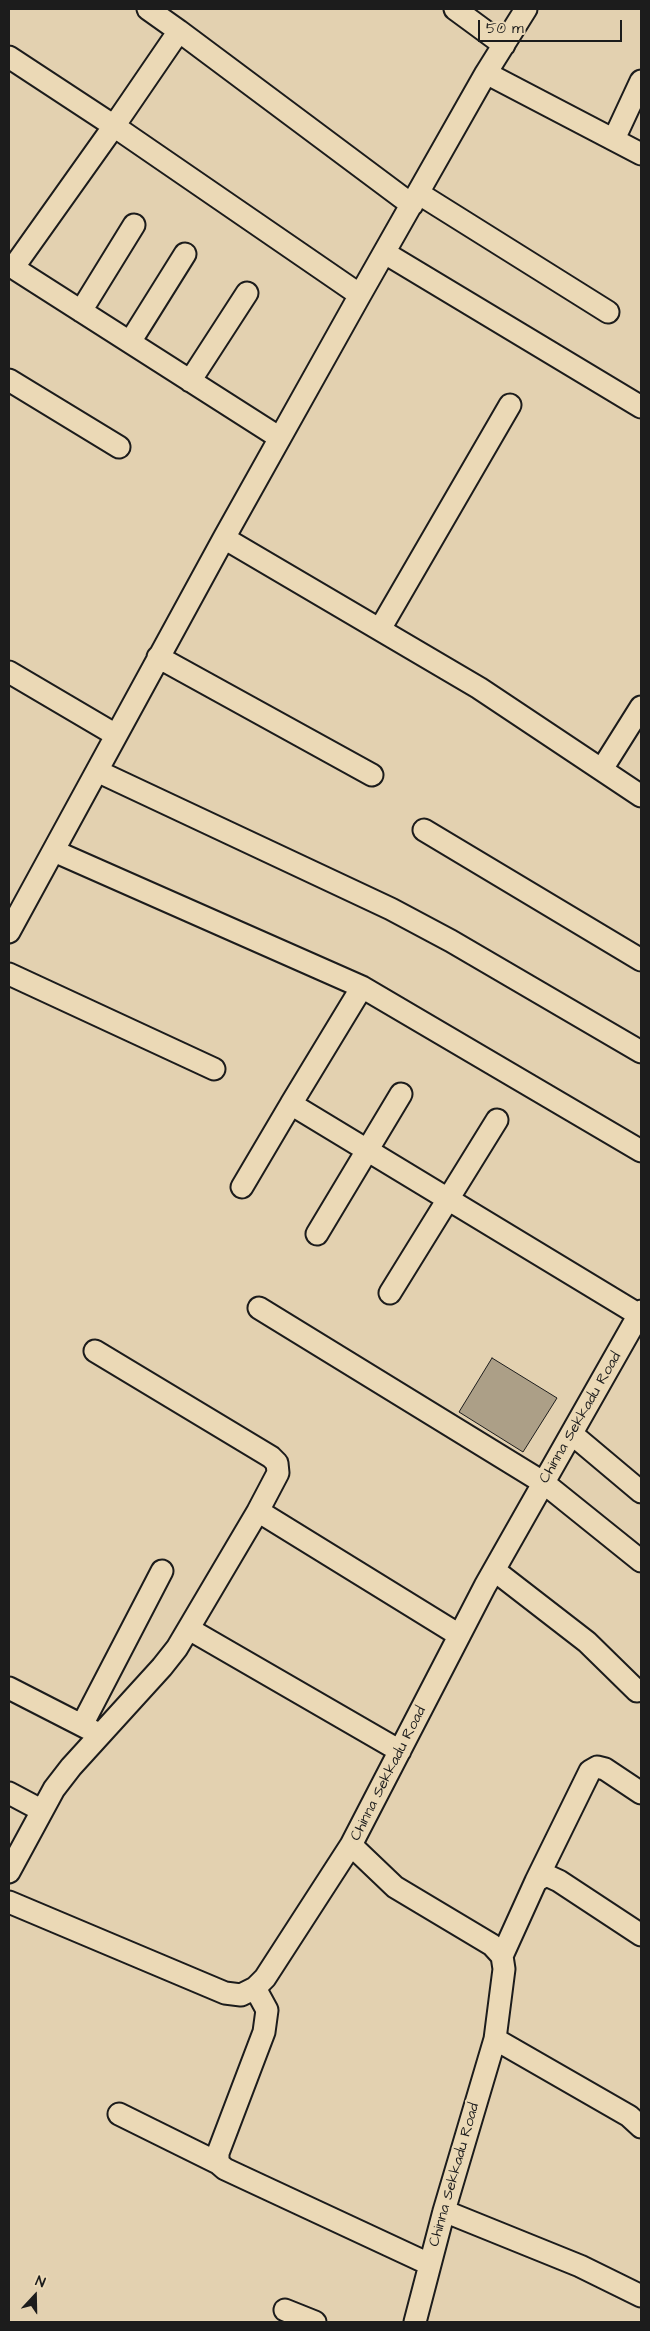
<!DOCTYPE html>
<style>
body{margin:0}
#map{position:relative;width:650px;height:2331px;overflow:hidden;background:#e3d1b0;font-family:"Architects Daughter",sans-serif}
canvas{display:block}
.frame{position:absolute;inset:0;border:10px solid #1c1c1c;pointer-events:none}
.north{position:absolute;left:10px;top:2271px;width:50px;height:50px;-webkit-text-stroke:4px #ebd9b6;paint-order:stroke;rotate:21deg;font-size:14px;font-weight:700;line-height:20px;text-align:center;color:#1c1c1c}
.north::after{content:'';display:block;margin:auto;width:18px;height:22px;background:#1c1c1c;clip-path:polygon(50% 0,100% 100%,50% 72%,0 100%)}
.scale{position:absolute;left:478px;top:20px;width:144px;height:22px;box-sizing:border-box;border:2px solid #1c1c1c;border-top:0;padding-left:6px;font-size:15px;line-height:18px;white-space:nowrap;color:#1c1c1c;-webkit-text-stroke:4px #ebd9b6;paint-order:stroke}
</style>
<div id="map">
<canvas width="650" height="2331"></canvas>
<div class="frame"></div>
<div class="north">N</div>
<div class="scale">50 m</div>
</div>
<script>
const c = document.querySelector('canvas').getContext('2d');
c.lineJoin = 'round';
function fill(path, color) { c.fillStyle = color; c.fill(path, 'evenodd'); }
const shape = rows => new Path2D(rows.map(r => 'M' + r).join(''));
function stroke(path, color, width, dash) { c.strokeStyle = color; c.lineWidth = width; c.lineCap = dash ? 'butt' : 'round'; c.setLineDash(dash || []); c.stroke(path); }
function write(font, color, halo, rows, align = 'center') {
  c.font = font + ' "Architects Daughter",sans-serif'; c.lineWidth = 4; c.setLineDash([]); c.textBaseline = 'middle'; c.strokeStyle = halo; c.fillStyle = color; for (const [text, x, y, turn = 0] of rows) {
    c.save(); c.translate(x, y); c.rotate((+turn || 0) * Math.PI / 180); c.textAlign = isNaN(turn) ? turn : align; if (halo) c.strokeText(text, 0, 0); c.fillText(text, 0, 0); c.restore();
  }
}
const building = shape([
 [492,1358,557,1398,523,1452,459,1412,492,1358]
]);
const minor = shape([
 [148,9,179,31],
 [455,9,504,45],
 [9,57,114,126,13,268],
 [486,73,641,154],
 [614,139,641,81],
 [418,193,608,312],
 [385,253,641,407],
 [9,265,280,438],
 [360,295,114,126,179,31,412,205],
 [81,311,134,225],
 [130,342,185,254],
 [9,380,119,447],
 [190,381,247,293],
 [224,538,479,688,641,796],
 [380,629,510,405],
 [158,657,372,775],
 [9,672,116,735],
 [602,769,641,707],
 [97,771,391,909,451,941,641,1052],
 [424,830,641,960],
 [54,851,362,987,641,1151],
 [9,932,224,538,360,295,486,73,526,9],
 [9,974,214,1069],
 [291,1104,362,987],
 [242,1187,291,1104,641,1316],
 [317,1234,401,1094],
 [390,1293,497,1120],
 [259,1308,544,1483,641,1561],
 [95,1351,271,1457,277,1463,278,1473,258,1511],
 [572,1434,641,1492],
 [494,1570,587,1642,637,1691],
 [189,1629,400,1751],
 [9,1688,93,1731],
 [82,1725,162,1571],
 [9,1793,41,1810],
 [9,1872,54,1789,71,1767,162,1667,177,1648,258,1511,459,1635],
 [536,1881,590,1771,597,1767,605,1769,641,1793],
 [9,1902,225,1993,241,1995,255,1988,265,1978,351,1845],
 [502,1956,536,1881,546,1875,559,1881,641,1935],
 [255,1988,267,2010,264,2032,218,2153,218,2163,225,2169,429,2264],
 [495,2039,629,2116,641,2127],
 [119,2114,218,2163],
 [444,2211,580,2266,641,2296],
 [285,2310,315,2322],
 [415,2322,444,2211,495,2039,504,1969,502,1956,492,1945,395,1887,351,1845,485,1586,641,1311]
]);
const streetNames = [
 ["Chinna Sekkadu Road",581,1418,-60],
 ["Chinna Sekkadu Road",389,1774,-63],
 ["Chinna Sekkadu Road",455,2175,-74]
];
fill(building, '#ac9f87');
stroke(building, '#1c1c1c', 1);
stroke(minor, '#1c1c1c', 25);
stroke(minor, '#ebd9b6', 21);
write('15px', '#1c1c1c', '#ebd9b6', streetNames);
</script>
